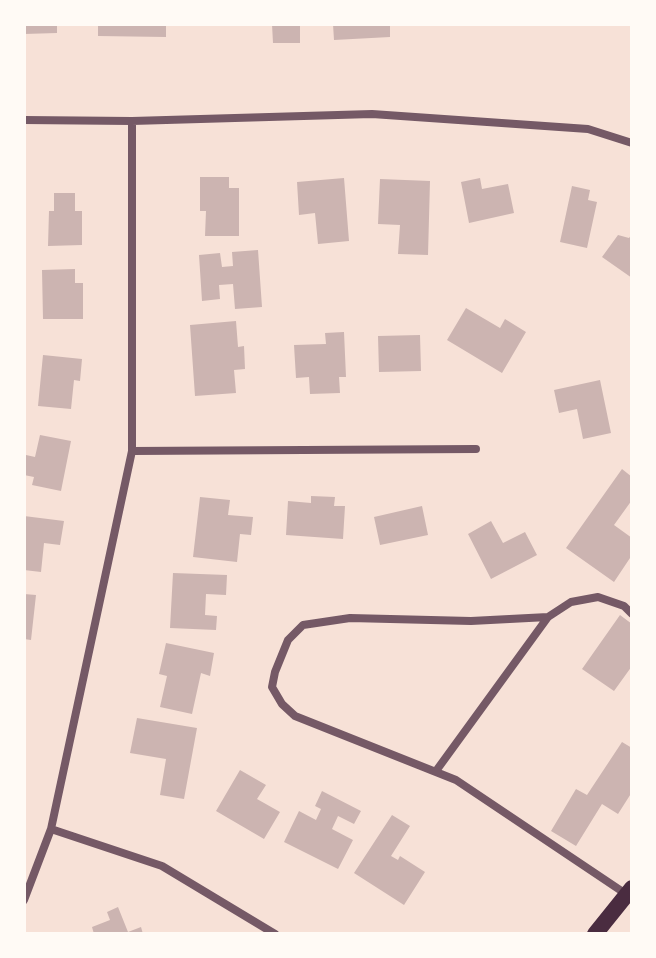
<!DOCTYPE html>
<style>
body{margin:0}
#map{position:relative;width:656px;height:958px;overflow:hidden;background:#f7e1d7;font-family:"Zilla Slab",serif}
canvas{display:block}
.frame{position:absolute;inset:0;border:26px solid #fffaf5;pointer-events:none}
</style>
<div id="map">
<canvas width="656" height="958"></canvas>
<div class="frame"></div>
</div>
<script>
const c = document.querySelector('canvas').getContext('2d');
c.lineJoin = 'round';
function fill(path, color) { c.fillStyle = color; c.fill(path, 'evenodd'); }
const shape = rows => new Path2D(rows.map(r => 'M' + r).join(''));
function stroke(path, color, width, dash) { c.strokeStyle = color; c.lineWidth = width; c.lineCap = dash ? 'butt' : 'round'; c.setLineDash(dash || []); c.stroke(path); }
const building = shape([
 [24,24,57,24,57,33,24,34],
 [98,24,166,24,166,37,98,36],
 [272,24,300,24,300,43,273,43],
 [333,24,390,24,390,37,334,40],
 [200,177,229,177,229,188,239,188,239,236,205,236,206,211,200,211],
 [344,178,349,241,318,244,315,213,299,215,297,182],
 [480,178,482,189,508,184,514,213,469,223,461,182],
 [380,179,430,181,428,255,398,254,400,225,378,224],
 [572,186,590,190,588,200,597,202,587,248,560,242],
 [54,193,75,193,75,211,82,211,82,245,48,246,49,211,54,211],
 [632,234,632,278,602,257,618,235,629,238],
 [258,250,262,307,235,309,233,284,219,285,220,299,202,301,199,255,220,253,222,267,233,266,232,252],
 [75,269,75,283,83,283,83,319,43,319,42,270],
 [466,308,500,328,505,319,526,332,502,373,447,340],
 [236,321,238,347,244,346,245,369,234,370,236,393,195,396,190,325],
 [344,332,346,377,339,377,340,393,310,394,309,377,296,378,294,345,326,344,325,333],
 [420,335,421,371,379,372,378,336],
 [43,355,82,359,80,381,74,380,71,409,38,406],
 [600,380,611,433,583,439,577,409,559,413,554,390],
 [40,435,71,441,61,491,32,485,34,477,24,475,26,455,35,457],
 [622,469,632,477,632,500,614,525,632,538,632,555,614,582,566,548],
 [311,496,335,497,334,506,345,506,343,539,286,535,288,501,311,503],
 [200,497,230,500,228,515,253,517,251,535,240,534,237,562,193,557],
 [422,506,428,535,380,545,374,517],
 [24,516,64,521,60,545,44,543,41,572,24,570],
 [491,521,503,543,525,532,537,555,491,579,468,534],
 [173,573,227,575,226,595,206,594,205,615,217,616,216,630,170,628],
 [24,594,36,595,31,640,24,639],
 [620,615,632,624,632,666,614,691,582,669],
 [166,643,214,653,210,676,201,673,192,714,160,707,167,676,159,674],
 [137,718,197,728,184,799,160,795,166,759,130,753],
 [622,742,632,748,632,792,618,814,602,804,576,846,551,831,576,789,587,795],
 [240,770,266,785,257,799,280,812,264,839,216,811],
 [322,791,361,811,354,824,338,816,332,829,353,840,338,869,284,842,299,811,316,820,321,809,315,806],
 [392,815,410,826,391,856,398,860,400,856,425,872,404,905,354,873],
 [118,907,128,932,141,927,143,934,94,934,92,927,110,920,107,912]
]);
const minor = shape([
 [24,120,132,121,372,114,588,129,632,143],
 [132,451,476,449],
 [548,617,471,621,350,618,303,625,288,640,275,672,272,687,282,704,295,716,456,780,626,894],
 [436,771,548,617,571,602,598,597,624,606,632,614],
 [51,829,162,866,275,934],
 [24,900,51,829,132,451,132,121]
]);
const secondary = shape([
 [595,934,632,888]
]);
fill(building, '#ccb4b1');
stroke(minor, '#755966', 8);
stroke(secondary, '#4a2c40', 16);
</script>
